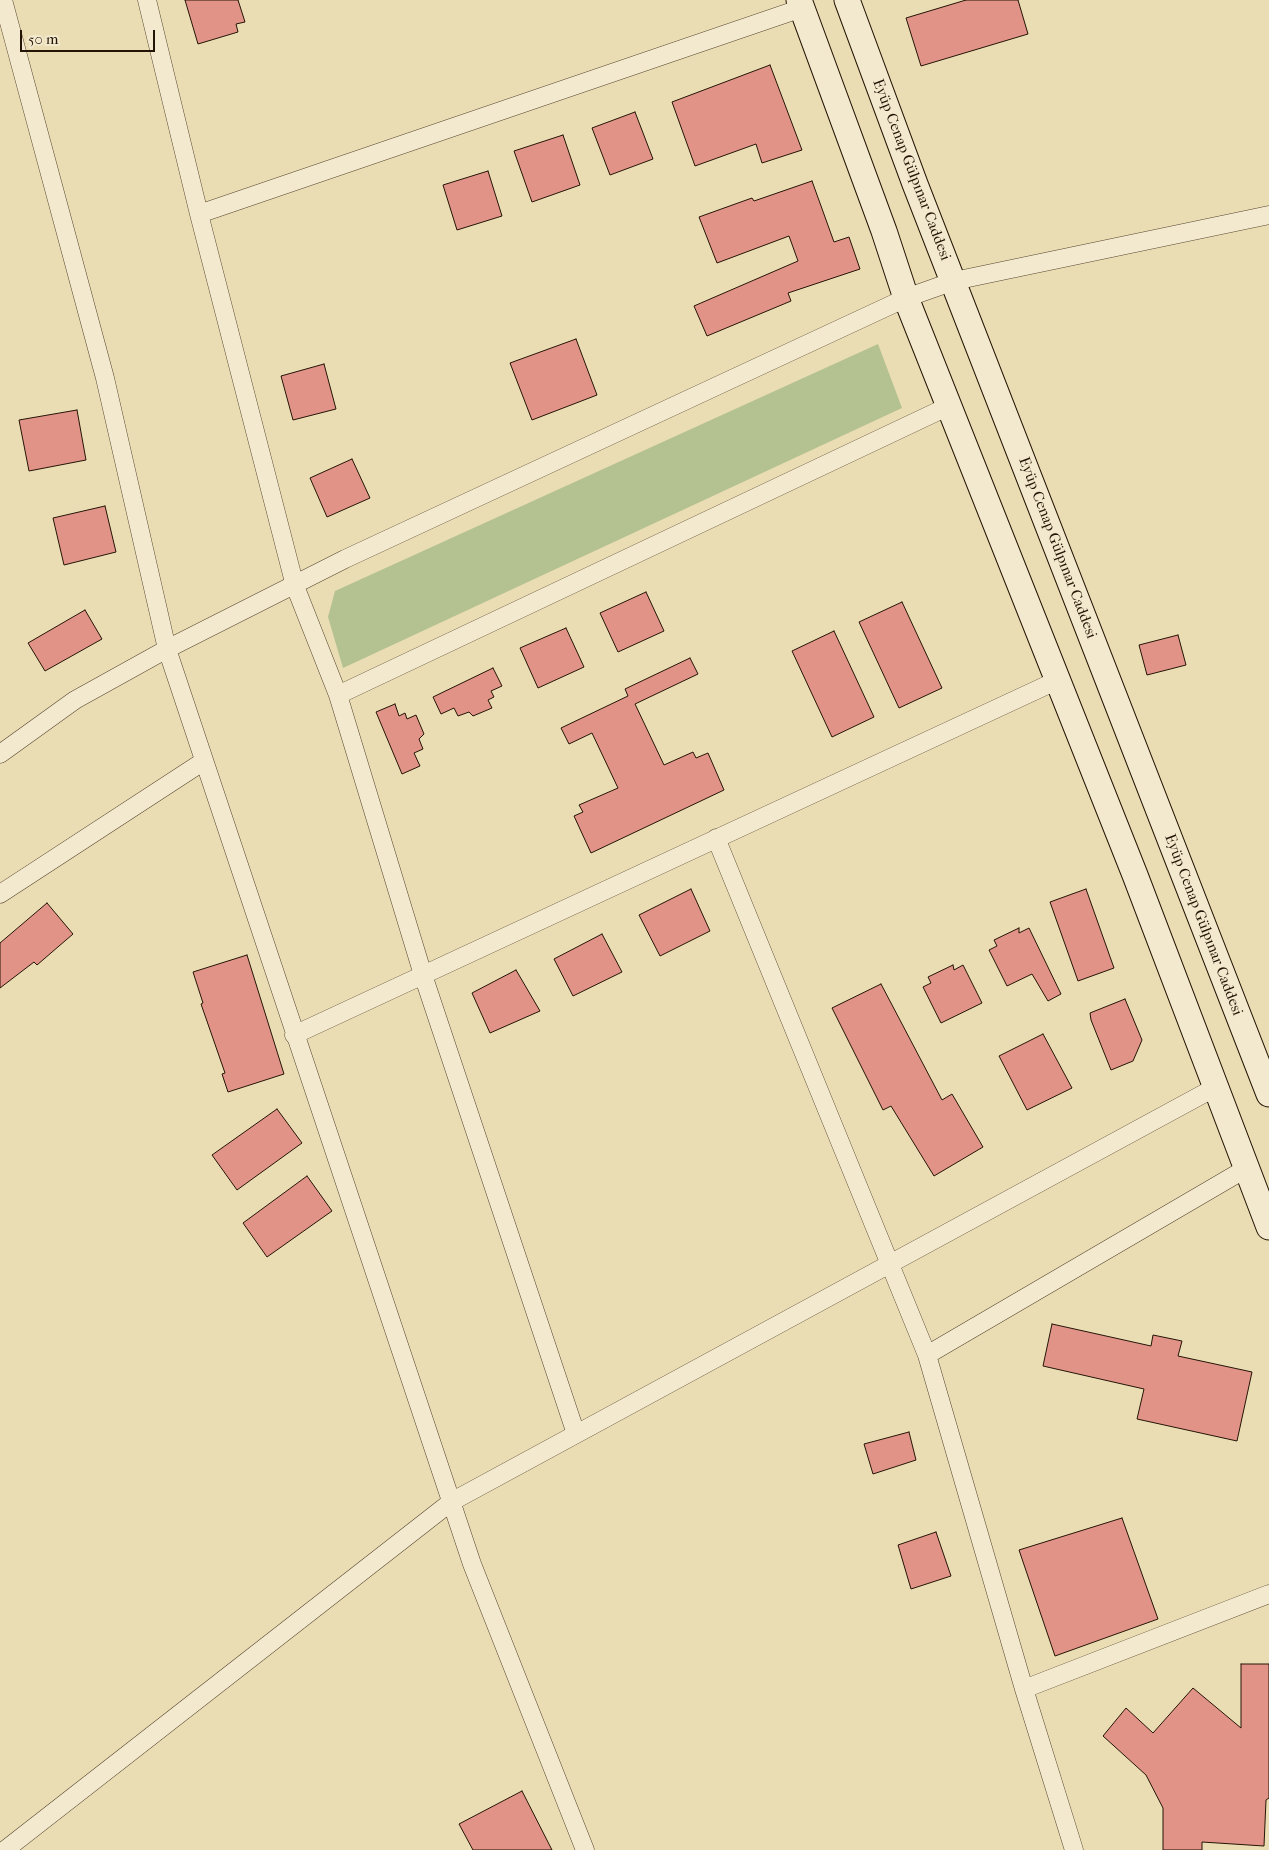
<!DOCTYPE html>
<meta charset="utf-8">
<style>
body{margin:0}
#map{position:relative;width:1269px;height:1850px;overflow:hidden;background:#ebddb3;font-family:"IM FELL French Canon",serif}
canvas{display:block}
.scale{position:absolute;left:20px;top:30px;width:135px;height:22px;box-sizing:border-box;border:2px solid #241405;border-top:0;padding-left:6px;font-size:15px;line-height:18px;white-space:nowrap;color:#241405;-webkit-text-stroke:4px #f2e9ce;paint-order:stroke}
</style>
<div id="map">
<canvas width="1269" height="1850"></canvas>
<div class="scale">50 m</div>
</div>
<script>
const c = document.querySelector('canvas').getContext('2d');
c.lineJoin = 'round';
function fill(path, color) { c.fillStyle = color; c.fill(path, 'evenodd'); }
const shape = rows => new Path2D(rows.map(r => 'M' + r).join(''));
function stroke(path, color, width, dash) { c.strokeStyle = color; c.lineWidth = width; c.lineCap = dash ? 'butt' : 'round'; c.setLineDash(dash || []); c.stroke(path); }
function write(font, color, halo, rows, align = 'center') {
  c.font = font + ' "IM FELL French Canon",serif'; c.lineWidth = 4; c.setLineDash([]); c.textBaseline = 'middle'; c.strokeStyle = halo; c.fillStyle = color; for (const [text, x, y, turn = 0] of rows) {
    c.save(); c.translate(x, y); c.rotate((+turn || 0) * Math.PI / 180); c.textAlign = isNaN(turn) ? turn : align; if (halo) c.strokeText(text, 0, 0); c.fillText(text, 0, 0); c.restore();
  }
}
const green = shape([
 [878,344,902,408,343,668,328,617,335,591]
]);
const building = shape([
 [185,0,238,0,245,22,236,24,238,32,198,44,185,0],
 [966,0,1018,0,1028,34,921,66,906,18,966,0],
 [770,65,802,150,762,163,756,144,695,166,672,102,770,65],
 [635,112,653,159,610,175,592,128,635,112],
 [563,135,580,185,532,202,514,151,563,135],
 [488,171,502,216,457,230,443,185,488,171],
 [812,181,834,242,849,237,860,269,788,293,791,301,707,336,694,306,798,261,789,236,717,263,699,217,752,198,754,201,812,181],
 [576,339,597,395,532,420,510,363,576,339],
 [324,364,336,409,293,420,281,376,324,364],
 [77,410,86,460,29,471,19,420,77,410],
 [352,459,370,498,327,517,310,478,352,459],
 [105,506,116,552,64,565,53,518,105,506],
 [646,592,664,631,618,652,600,613,646,592],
 [902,602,942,688,899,708,859,622,902,602],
 [85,610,102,639,45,671,28,643,85,610],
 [566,628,584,667,538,688,520,648,566,628],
 [834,631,874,717,832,737,792,651,834,631],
 [1178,635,1186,665,1147,675,1139,645,1178,635],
 [690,658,698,674,635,704,664,765,693,752,696,758,708,753,724,790,591,853,574,816,583,812,579,805,618,788,592,733,569,744,561,728,628,696,625,689,690,658],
 [493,668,502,686,491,691,494,697,488,700,492,708,473,716,469,712,458,716,454,708,441,714,433,697,493,668],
 [395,704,399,716,405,713,407,719,416,715,424,734,419,739,423,749,414,753,420,766,402,774,376,712,395,704],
 [691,889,710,931,660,956,639,915,691,889],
 [1086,889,1114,968,1078,981,1050,902,1086,889],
 [47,903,73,934,37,965,34,962,0,988,0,943,47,903],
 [1019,928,1019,933,1029,928,1061,994,1048,1001,1032,974,1007,986,989,950,997,946,994,940,1019,928],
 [602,934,622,972,573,996,554,959,602,934],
 [247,955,284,1074,228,1092,222,1074,225,1073,201,1004,203,1003,193,972,247,955],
 [953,965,954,970,963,965,982,1003,941,1023,923,987,931,983,928,977,953,965],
 [516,970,540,1011,490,1033,472,993,516,970],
 [881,984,942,1100,952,1094,983,1147,934,1176,891,1106,883,1110,832,1008,881,984],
 [1125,999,1142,1040,1133,1061,1111,1070,1091,1020,1090,1013,1125,999],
 [1043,1034,1072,1088,1027,1110,999,1056,1043,1034],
 [277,1109,302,1143,237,1190,212,1155,277,1109],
 [307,1176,332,1211,267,1257,243,1223,307,1176],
 [1052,1324,1151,1346,1153,1335,1182,1341,1178,1356,1252,1372,1237,1441,1137,1419,1144,1389,1043,1366,1052,1324],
 [909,1432,916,1460,873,1474,864,1444,909,1432],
 [1122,1518,1158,1619,1055,1656,1019,1550,1122,1518],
 [936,1532,951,1576,911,1589,898,1545,936,1532],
 [1241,1664,1269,1664,1269,1798,1266,1800,1264,1846,1202,1842,1202,1850,1163,1850,1163,1808,1146,1775,1103,1736,1126,1708,1153,1733,1193,1688,1241,1728,1241,1664],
 [522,1791,552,1850,473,1850,459,1824,522,1791]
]);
const street = shape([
 [3,0,105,378,167,649,472,1564,585,1850],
 [147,0,199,214,295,586,338,695,423,975,576,1434],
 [199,214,802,8],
 [338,695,949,406],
 [0,754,75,700,167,649,345,559,906,298,954,281,1269,215],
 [716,838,927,1355,1024,1689,1074,1850],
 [0,894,204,761],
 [294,1035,1058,680],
 [927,1355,1247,1168],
 [1024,1689,1269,1594],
 [5,1850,451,1502,1216,1087]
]);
const secondary = shape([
 [799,0,884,231,906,298,1135,875,1269,1227],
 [847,0,915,184,1269,1094]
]);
const streetNames = [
 ["Eyüp Cenap Gülpınar Caddesi",911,170,69],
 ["Eyüp Cenap Gülpınar Caddesi",1057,548,69],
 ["Eyüp Cenap Gülpınar Caddesi",1203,925,69]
];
fill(green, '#b3c290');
fill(building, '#e29388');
stroke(building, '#241405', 1);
stroke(street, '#564630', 19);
stroke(secondary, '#241405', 27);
stroke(street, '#f2e9ce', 18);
stroke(secondary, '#f2e9ce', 25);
write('15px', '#241405', '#f2e9ce', streetNames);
</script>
